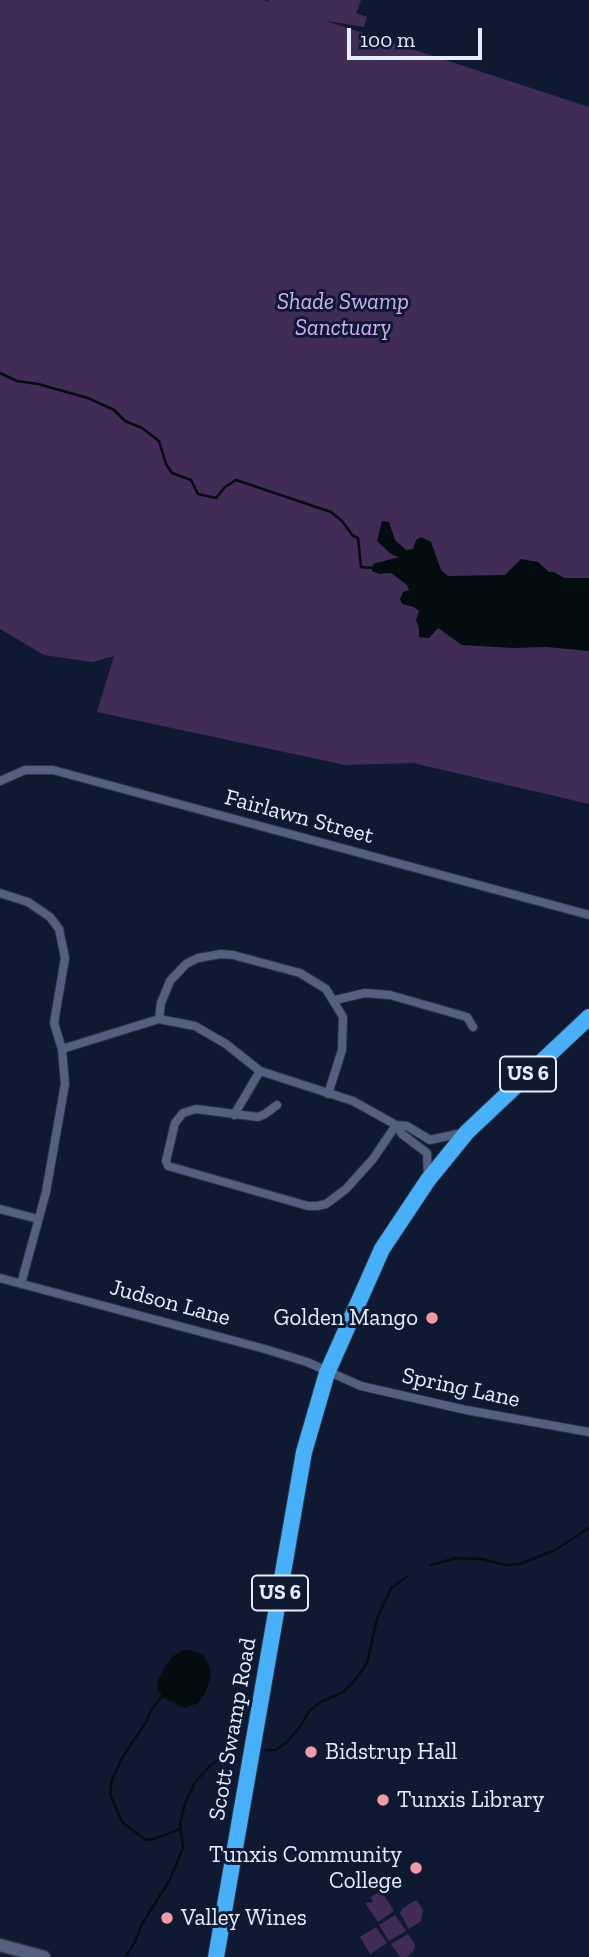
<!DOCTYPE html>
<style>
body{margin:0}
#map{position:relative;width:589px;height:1957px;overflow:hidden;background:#0f1a32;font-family:"Zilla Slab",serif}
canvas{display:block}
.scale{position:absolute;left:347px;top:28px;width:135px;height:32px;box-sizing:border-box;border:4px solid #e5eeff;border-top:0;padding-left:9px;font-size:21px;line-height:24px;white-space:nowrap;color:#e5eeff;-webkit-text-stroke:5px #0f1a32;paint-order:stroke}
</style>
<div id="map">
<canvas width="589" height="1957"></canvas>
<div class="scale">100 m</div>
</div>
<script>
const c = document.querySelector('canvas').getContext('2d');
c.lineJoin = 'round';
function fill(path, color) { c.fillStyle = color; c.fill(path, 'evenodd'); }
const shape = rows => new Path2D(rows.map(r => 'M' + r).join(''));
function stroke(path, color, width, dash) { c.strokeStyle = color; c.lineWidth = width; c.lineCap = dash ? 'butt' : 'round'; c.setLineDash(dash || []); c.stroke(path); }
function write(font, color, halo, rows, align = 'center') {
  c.font = font + ' "Zilla Slab",serif'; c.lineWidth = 6; c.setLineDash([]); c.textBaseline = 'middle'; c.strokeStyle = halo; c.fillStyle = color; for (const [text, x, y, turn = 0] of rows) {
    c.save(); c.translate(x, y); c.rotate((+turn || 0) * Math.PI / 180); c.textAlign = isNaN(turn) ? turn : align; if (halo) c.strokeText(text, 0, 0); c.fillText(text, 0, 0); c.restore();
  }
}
const green = shape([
 [0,0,263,0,270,2,268,0,361,0,356,13,367,17,364,27,326,21,589,107,589,804,413,763,345,765,97,712,114,656,92,662,44,655,0,629],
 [378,1892,385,1897,394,1911,378,1922,365,1903,373,1902,371,1897],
 [414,1901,417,1901,423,1910,421,1921,409,1929,400,1913,402,1909],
 [395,1915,406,1931,389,1941,379,1925],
 [376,1927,387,1943,370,1954,360,1937],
 [408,1934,415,1945,414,1950,407,1957,400,1957,391,1944]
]);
const water = shape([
 [382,521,389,522,395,540,406,550,413,549,416,540,421,537,431,542,441,570,448,576,505,575,521,559,538,562,549,572,554,572,564,578,589,578,589,651,547,647,512,648,462,645,438,628,429,638,419,637,419,629,416,620,419,611,414,607,402,604,400,599,403,592,409,590,407,585,391,573,379,574,372,571,373,564,399,557,391,554,377,541],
 [186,1649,203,1654,210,1667,211,1678,204,1695,198,1703,185,1708,165,1699,157,1689,157,1683,164,1668,173,1656]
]);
const stream = shape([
 [0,373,17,381,38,384,88,398,114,410,125,421,142,428,159,441,166,464,172,473,191,480,198,494,216,498,225,487,236,480,331,512,342,521,353,536,358,538,361,567,373,568],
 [431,1565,456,1558,481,1559,506,1565,520,1564,555,1550,589,1528],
 [162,1696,152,1709,146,1722,122,1758,112,1780,110,1794,122,1822,146,1840,154,1839,180,1829],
 [266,1750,276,1750,287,1742,300,1727,309,1711,321,1702,343,1692,356,1679,367,1663,377,1619,391,1588,408,1576],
 [125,1957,135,1942,142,1924,169,1881,183,1848,180,1824,185,1803,195,1782,211,1765,236,1748]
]);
const street = shape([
 [0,781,25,770,53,770,589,915],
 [0,893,28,902,50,917,59,929,65,958,54,1023,62,1049,65,1084,46,1192,21,1284],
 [335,1000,365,993,390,995,467,1017,473,1027],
 [159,1019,161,1003,170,981,186,964,198,958,221,954,233,955,300,973,326,989,343,1017,342,1050,328,1094],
 [62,1049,159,1019,195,1026,226,1044,260,1071,353,1101,396,1125,407,1126,430,1140,462,1133],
 [277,1105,265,1114,258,1117,196,1109,183,1113,175,1123,166,1161,168,1166,308,1206,317,1206,326,1204,346,1189,373,1159,396,1125],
 [234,1115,260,1071],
 [396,1125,402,1134,427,1153,428,1178],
 [0,1209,38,1219],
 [0,1278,265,1349,307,1362,361,1386,466,1410,589,1432]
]);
const secondary = shape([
 [0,1945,44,1957]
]);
const highway = shape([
 [216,1957,304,1452,327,1373,382,1249,428,1180,467,1132,589,1017]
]);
const markers = [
 [432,1318,7,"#f39aa8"],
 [311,1752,7,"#f39aa8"],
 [383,1800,7,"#f39aa8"],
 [416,1868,7,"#f39aa8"],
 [167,1918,7,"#f39aa8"]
];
const shields = [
 [528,1074,56],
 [280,1593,56]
];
const shieldNames = [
 ["US 6",528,1074],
 ["US 6",280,1593]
];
const parkNames = [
 ["Shade Swamp",343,302],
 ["Sanctuary",343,328]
];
const streetNames = [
 ["Fairlawn Street",299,817,15],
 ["Judson Lane",170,1303,15],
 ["Spring Lane",461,1388,12],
 ["Scott Swamp Road",233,1729,-80]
];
const poiNames = [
 ["Golden Mango",418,1318,"right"],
 ["Bidstrup Hall",325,1752],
 ["Tunxis Library",397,1800],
 ["Tunxis Community",402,1855,"right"],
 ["College",402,1881,"right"],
 ["Valley Wines",181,1918]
];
fill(green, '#412c56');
fill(water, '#030d10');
stroke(stream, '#030d10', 2.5);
stroke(street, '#2f3347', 10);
stroke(secondary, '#2f3347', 15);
stroke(highway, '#2f3347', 18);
stroke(street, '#53617e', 8);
stroke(secondary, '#53617e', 12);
stroke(highway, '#47b0f8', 16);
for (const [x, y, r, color] of markers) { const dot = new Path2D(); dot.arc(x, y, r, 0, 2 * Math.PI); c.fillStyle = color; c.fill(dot); stroke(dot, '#0f1a32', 2.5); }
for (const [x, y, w] of shields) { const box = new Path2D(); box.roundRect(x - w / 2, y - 17.5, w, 35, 5); c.fillStyle = '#0f1a32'; c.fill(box); stroke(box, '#e5eeff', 2); }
write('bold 21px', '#e5eeff', null, shieldNames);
write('italic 23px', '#d1aff5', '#0f1a32', parkNames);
write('23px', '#e5eeff', '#0f1a32', streetNames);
write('23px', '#e5eeff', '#0f1a32', poiNames, 'left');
</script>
